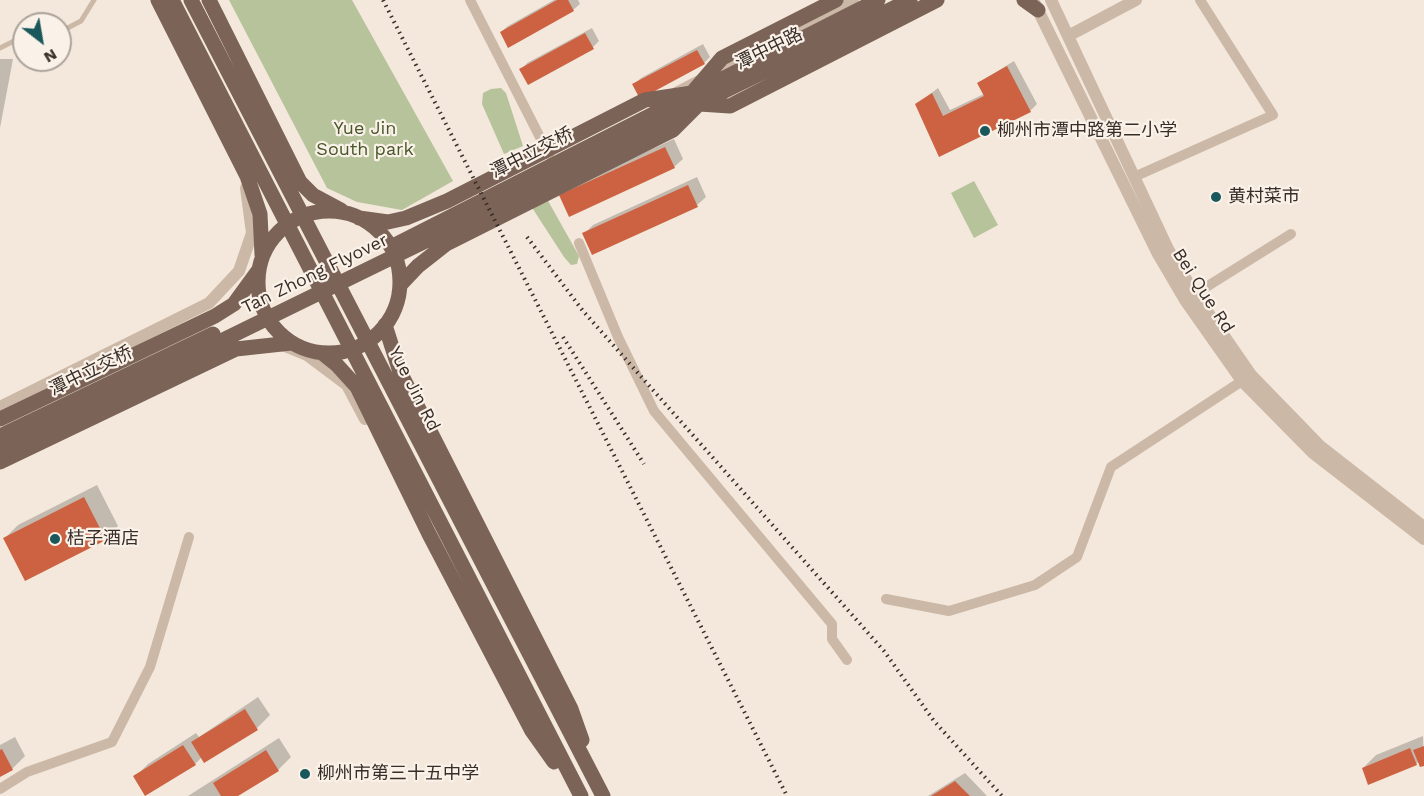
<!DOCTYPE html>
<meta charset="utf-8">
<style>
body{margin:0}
#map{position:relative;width:1424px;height:796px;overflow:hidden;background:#f3e8db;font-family:"Work Sans",sans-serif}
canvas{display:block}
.north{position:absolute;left:12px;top:12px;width:60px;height:60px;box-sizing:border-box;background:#faf2e8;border:2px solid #aca39b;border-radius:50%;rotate:149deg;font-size:16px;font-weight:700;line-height:24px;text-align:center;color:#382d28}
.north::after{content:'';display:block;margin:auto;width:21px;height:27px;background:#1b585c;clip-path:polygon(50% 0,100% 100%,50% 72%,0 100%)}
</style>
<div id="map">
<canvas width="1424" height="796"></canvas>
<div class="north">N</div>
</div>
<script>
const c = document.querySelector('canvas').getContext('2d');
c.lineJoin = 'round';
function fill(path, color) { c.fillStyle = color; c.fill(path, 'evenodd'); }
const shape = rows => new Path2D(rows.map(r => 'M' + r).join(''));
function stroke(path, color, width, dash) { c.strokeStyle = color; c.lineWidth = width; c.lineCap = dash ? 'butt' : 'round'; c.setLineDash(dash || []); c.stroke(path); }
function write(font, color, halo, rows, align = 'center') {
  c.font = font + ' "Work Sans","Noto Sans SC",sans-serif'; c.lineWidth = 4.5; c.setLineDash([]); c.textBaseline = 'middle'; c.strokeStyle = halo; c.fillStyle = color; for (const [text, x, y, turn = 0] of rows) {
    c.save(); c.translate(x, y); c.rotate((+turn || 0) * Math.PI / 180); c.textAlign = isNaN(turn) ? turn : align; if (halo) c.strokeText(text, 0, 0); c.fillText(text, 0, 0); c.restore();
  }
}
const green = shape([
 [229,0,352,0,453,181,402,210,357,202,327,188],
 [501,88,506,93,523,146,504,154,482,104,483,93,491,89],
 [974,181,998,225,974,238,951,193],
 [547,199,579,256,577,264,571,265,564,257,531,206]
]);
const shadow = shape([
 [554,0,578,0,580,4,573,10,501,32,508,26],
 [592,28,599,41,593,47,521,70,527,63],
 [703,44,710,57,704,63,634,84,641,78],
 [0,59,13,59,0,128],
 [1014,61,1037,104,1030,111,940,155,917,104,938,88,950,110,984,94,978,83],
 [674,139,683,159,674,167,570,215,569,187],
 [697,177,706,197,697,205,593,253,584,234,593,225],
 [97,485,118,526,105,539,5,538,18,525],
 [258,697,270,715,257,728,202,757,195,764,135,777,148,764,196,733,199,737],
 [1423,736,1424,764,1419,761,1416,764,1363,768,1376,755],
 [15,737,25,756,12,769,0,775,0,745],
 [279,738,291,757,278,770,235,796,188,796],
 [965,773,987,796,928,796]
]);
const building = shape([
 [557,0,568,0,574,11,508,48,500,32],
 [585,33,594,49,528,85,519,69],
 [697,50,705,64,640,99,632,84],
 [1007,66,1031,112,939,157,915,104,932,93,943,116,984,96,977,83],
 [665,147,675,168,569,217,559,195],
 [688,185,698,207,592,255,582,233],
 [84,497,106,540,25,581,3,538],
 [245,709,258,730,204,763,191,742],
 [183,745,196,765,145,796,133,776],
 [1424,746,1424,766,1420,767,1413,750],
 [1410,748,1417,765,1368,785,1362,768],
 [2,749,13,770,0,777,0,750],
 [266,750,279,771,238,796,221,796,213,783],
 [955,781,970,796,931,796]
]);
const service = shape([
 [60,32,81,21,94,0],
 [0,48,24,36]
]);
const minor = shape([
 [470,0,549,155],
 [676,92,854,0],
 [1134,177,1273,115,1200,0],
 [579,243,618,337,654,411,832,624,832,639,847,660],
 [1195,294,1291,234],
 [886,599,949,611,1035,585,1077,557,1111,467,1242,381],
 [0,789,27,772,112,742,150,667,189,537]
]);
const tertiary = shape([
 [1051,0,1168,249,1195,294,1251,375,1320,446,1424,527],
 [1035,4,1158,254,1185,300,1242,381,1313,453,1424,539],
 [1068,36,1136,0],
 [280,344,307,355,347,385,365,419],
 [0,407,209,303,239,271,252,233,246,188]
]);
const primary = shape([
 [158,0,247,176,260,214,262,255],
 [172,0,581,796],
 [191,0,603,796],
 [209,0,300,182,313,195,341,210],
 [1024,0,1038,10],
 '258 282a71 71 0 1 1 142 0a71 71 0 1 1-142 0Z',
 [359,218,388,222,406,218,447,201,645,100,692,93,722,58,836,0],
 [393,246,878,0],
 [400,285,418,266,446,244,673,130,699,104,730,106,937,0],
 [385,325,400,372,571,709,582,740],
 [322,353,337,365,357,387,429,534,532,731,554,762],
 [0,419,215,316,234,304,258,271],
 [0,436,213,334],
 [0,449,446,231,645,130,910,0],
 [0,462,236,349,291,343]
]);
const rail = shape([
 [383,0,787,796],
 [527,237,583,311,884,651,934,721,1002,796],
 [563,337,644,464]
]);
const markers = [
 [985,131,6,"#1b585c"],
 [1216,197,6,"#1b585c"],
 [55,539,6,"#1b585c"],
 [305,774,6,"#1b585c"]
];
const streetNames = [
 ["潭中中路",769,49,-26],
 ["潭中立交桥",532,153,-27],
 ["Tan Zhong Flyover",315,274,-26],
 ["Bei Que Rd",1203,291,57],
 ["潭中立交桥",91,371,-26],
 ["Yue Jin Rd",414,389,63]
];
const parkNames = [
 ["Yue Jin",365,129],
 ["South park",365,150]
];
const poiNames = [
 ["柳州市潭中路第二小学",997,131],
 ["黄村菜市",1228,197],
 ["桔子酒店",67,539],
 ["柳州市第三十五中学",317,774]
];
fill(green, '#b6c39b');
fill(shadow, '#0003');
fill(building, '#cc6241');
stroke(service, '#ccb8a7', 5);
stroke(minor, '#ccb8a7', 10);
stroke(tertiary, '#ccb8a7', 12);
stroke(primary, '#7b6358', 15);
stroke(rail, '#382d28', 4, [1.5, 4.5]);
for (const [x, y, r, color] of markers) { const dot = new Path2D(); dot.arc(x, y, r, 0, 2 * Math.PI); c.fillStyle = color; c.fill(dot); stroke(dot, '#faf2e8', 2); }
write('18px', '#382d28', '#faf2e8', streetNames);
write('18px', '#47572a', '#faf2e8', parkNames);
write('18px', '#382d28', '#faf2e8', poiNames, 'left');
</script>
